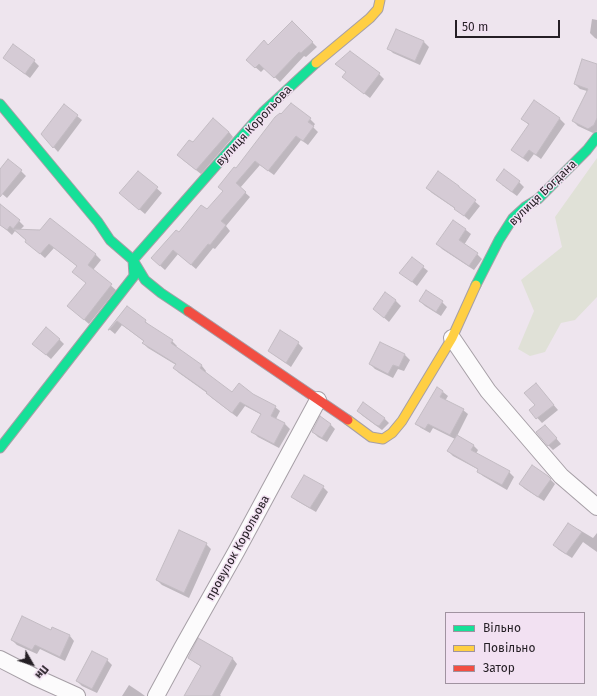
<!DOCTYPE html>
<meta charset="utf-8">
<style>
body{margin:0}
#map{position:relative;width:597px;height:696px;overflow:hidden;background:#eee5ee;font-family:"Fira Sans",sans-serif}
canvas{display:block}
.legend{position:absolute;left:445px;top:612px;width:140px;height:72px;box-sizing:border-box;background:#f2e1f2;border:1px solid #a093a0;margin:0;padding:5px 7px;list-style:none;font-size:12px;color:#251f25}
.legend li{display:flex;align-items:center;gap:8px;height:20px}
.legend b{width:20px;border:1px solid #a093a0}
.north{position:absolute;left:12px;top:644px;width:40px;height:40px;-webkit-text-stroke:3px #f2e1f2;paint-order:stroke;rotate:129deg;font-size:11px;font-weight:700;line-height:16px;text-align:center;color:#251f25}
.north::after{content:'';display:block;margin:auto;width:14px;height:18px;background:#251f25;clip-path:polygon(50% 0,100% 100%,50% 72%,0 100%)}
.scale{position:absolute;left:455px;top:20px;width:105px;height:18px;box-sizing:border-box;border:2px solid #251f25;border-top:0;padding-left:5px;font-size:12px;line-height:14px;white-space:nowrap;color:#251f25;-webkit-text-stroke:3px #f2e1f2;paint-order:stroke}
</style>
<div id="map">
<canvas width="597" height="696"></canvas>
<ul class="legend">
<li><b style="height:5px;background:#16e098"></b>Вільно</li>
<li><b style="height:5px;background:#ffcf43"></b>Повільно</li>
<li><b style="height:5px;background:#f24e42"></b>Затор</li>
</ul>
<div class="north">Пн</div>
<div class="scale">50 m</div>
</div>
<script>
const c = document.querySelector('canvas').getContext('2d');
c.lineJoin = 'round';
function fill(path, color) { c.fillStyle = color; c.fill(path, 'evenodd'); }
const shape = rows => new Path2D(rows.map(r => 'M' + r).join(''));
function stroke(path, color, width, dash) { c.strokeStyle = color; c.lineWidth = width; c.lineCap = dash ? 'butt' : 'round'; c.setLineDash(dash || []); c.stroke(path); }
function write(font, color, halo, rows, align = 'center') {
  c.font = font + ' "Fira Sans",sans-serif'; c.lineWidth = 3; c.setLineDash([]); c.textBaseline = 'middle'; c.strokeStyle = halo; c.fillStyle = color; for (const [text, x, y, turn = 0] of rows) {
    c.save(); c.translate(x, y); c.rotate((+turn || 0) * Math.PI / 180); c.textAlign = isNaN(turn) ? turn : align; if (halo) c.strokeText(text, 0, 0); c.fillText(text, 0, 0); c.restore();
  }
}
const green = shape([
 [597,158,597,297,575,320,561,323,545,352,530,356,518,349,534,311,521,280,562,247,555,217]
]);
const shadow = shape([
 [592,19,597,20,597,39,595,38,590,33],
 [292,22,317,47,306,57,304,56,280,82,265,68,261,72,247,60,268,46],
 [396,30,424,42,429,47,420,65,393,53,388,48],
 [13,46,34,61,39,66,30,78,9,62,4,58],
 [336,64,379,74,384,79,370,98,349,82,344,77,347,73],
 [597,65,597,131,593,133,578,126,573,121,587,91,580,89,575,84],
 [534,102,560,119,565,124,541,159,534,154,528,162,517,154,513,150,529,125,522,119],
 [77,116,82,120,58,152,42,134],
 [310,119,315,124,313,127,318,132,308,145,301,140,274,175,260,165,240,188,250,197,226,226,230,231,215,249,213,248,196,269,178,254,165,270,157,263,179,234,207,211,224,191,236,169],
 [229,132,233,137,201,174,183,160,178,155,193,144],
 [0,171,21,171,26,176,7,198,0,192],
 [138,172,162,193,145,214,126,198],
 [519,182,524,187,517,196,502,185],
 [427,188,464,192,480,206,469,220,457,210,432,193],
 [0,212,19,221,24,226,20,230,40,231,50,219,96,255,101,260,93,270,116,290,89,324,68,306,87,283,78,267,54,248,45,258,31,246,27,241,15,231,12,235,0,224],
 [453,221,466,230,471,234,464,245,477,254,482,259,474,270,442,249,438,244],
 [423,267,428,271,417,286,401,273],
 [385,294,396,301,401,306,389,322,374,309],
 [420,301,442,302,447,307,441,316,425,306],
 [127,307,145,321,150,326,172,341,177,346,175,348,202,366,206,371,205,373,232,394,253,395,275,407,280,411,276,419,285,424,290,429,279,448,258,437,253,432,262,415,245,406,237,417,212,398,207,393,179,373,174,368,176,365,148,348,143,343,145,342,122,325,115,334,109,329],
 [281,332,298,343,303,348,291,367,274,355,269,350],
 [59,339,64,344,51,359,39,349],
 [381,343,405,355,410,360,404,371,398,369,393,378,375,369,370,364],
 [540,389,558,410,542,423,530,410,536,405],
 [443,392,448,396,445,401,463,410,468,414,457,436,473,445,478,450,476,454,509,472,514,477,507,490,483,476,478,471,479,470,453,456,448,451,455,439,433,428,430,433,421,428,416,424],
 [358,411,384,418,389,423,382,430,363,416],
 [330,424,335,429,327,442,318,437,313,432],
 [550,431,561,444,553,450,548,445],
 [547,476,555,484,544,501,525,489,520,484],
 [323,487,328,492,316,512,297,501,292,497],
 [578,529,593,538,597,533,597,552,583,542,572,558,559,550,554,545],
 [206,544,211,549,189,598,162,585,157,580],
 [52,628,70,636,74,641,65,661,40,649,37,654,17,645,12,640,51,631],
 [199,640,233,659,237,664,220,695,221,696,185,696,202,667,194,662,189,657],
 [92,652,107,660,112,665,97,693,82,686,77,681],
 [129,685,141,693,145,696,122,696]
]);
const building = shape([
 [292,21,313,42,301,53,299,52,274,78,259,64,255,68,246,60,264,40,268,45,292,21],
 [396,29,424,41,415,61,387,49,396,29],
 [13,44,35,60,25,74,3,58,13,44],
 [350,51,380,73,364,94,342,77,346,72,335,64,350,51],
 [582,59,597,64,597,118,594,125,588,129,572,121,588,89,574,84,582,59],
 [534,100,560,118,536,155,529,150,523,158,511,150,529,124,521,119,534,100],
 [291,103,311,118,308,122,314,126,303,141,296,136,268,171,255,161,236,183,246,192,221,221,226,225,210,245,208,244,191,265,173,250,160,266,151,258,176,230,179,232,201,205,207,209,223,191,218,187,234,167,236,168,275,117,280,113,281,114,291,103],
 [64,104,78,115,53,148,41,134,64,104],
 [213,118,229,132,196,170,177,155,189,140,193,142,213,118],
 [8,159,22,170,0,197,0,169,8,159],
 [504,169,520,181,512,192,496,180,504,169],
 [138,171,158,187,139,210,119,193,138,171],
 [438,171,459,186,459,187,476,200,464,216,454,209,455,208,426,188,438,171],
 [0,204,20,220,13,229,40,230,50,218,96,254,88,265,112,284,84,320,67,306,86,283,72,272,77,266,49,244,40,254,25,242,26,240,10,226,7,230,0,225,0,204],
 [453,220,466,229,459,240,478,253,469,266,436,244,453,220],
 [412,257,424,266,412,282,399,273,412,257],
 [426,290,443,301,436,312,419,301,426,290],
 [385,292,396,300,384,318,373,309,385,292],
 [127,306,146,320,145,322,173,340,171,343,202,365,200,368,232,392,239,383,253,394,276,406,271,416,285,423,274,444,251,432,261,414,240,402,232,413,206,393,207,392,173,368,176,364,142,343,144,341,117,321,109,330,108,330,127,306],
 [46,327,60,339,46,355,32,344,46,327],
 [280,330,299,342,286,363,268,351,280,330],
 [380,342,405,354,399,367,393,365,388,374,369,364,380,342],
 [536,383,554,405,536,419,529,410,535,405,524,393,536,383],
 [437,387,443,391,440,397,464,409,450,435,428,424,425,429,415,424,437,387],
 [363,402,385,418,379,426,376,425,357,411,363,402],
 [320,416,331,424,322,438,312,432,320,416],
 [545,425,557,438,548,446,536,432,545,425],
 [457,435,474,445,471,450,510,471,502,485,477,472,478,469,447,451,457,435],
 [532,465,548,476,551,479,538,497,519,484,532,465],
 [304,475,324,486,310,508,291,497,304,475],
 [568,523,582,532,566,554,553,545,568,523],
 [179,530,207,543,184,593,156,580,179,530],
 [22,616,51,630,52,627,70,635,60,657,35,645,32,650,11,640,22,616],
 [198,638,233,658,212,696,184,696,201,666,188,658,198,638],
 [92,651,108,659,92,689,76,681,92,651]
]);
const street = shape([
 [452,338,488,391,561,476,597,507],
 [0,659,35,677,77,696],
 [156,696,182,648,236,552,318,400]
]);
const fast = shape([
 [0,104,98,222,110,240,133,260,145,280,161,293,188,311],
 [476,285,499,240,513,218,525,207,538,199,587,150,597,137],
 [0,448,134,276,133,260,264,111,316,63]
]);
const slow = shape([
 [316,63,370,18,378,9,380,0],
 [348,420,371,437,383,439,392,433,402,421,452,338,476,285]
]);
const jam = shape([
 [188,311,348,420]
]);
const streetNames = [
 ["вулиця Корольова",254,126,-47],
 ["вулиця Богдана",543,193,-44],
 ["провулок Корольова",238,548,-61]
];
fill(green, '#e0e1d7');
fill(shadow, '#0003');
fill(building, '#d5cbd5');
stroke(building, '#c3bcc3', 1);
stroke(street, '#a69fa6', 18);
stroke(fast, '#a69fa6', 11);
stroke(slow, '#a69fa6', 11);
stroke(jam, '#a69fa6', 11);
stroke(street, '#fcfbfc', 16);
stroke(fast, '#16e098', 9);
stroke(slow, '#ffcf43', 9);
stroke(jam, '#f24e42', 9);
write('12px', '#251f25', '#f2e1f2', streetNames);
</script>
